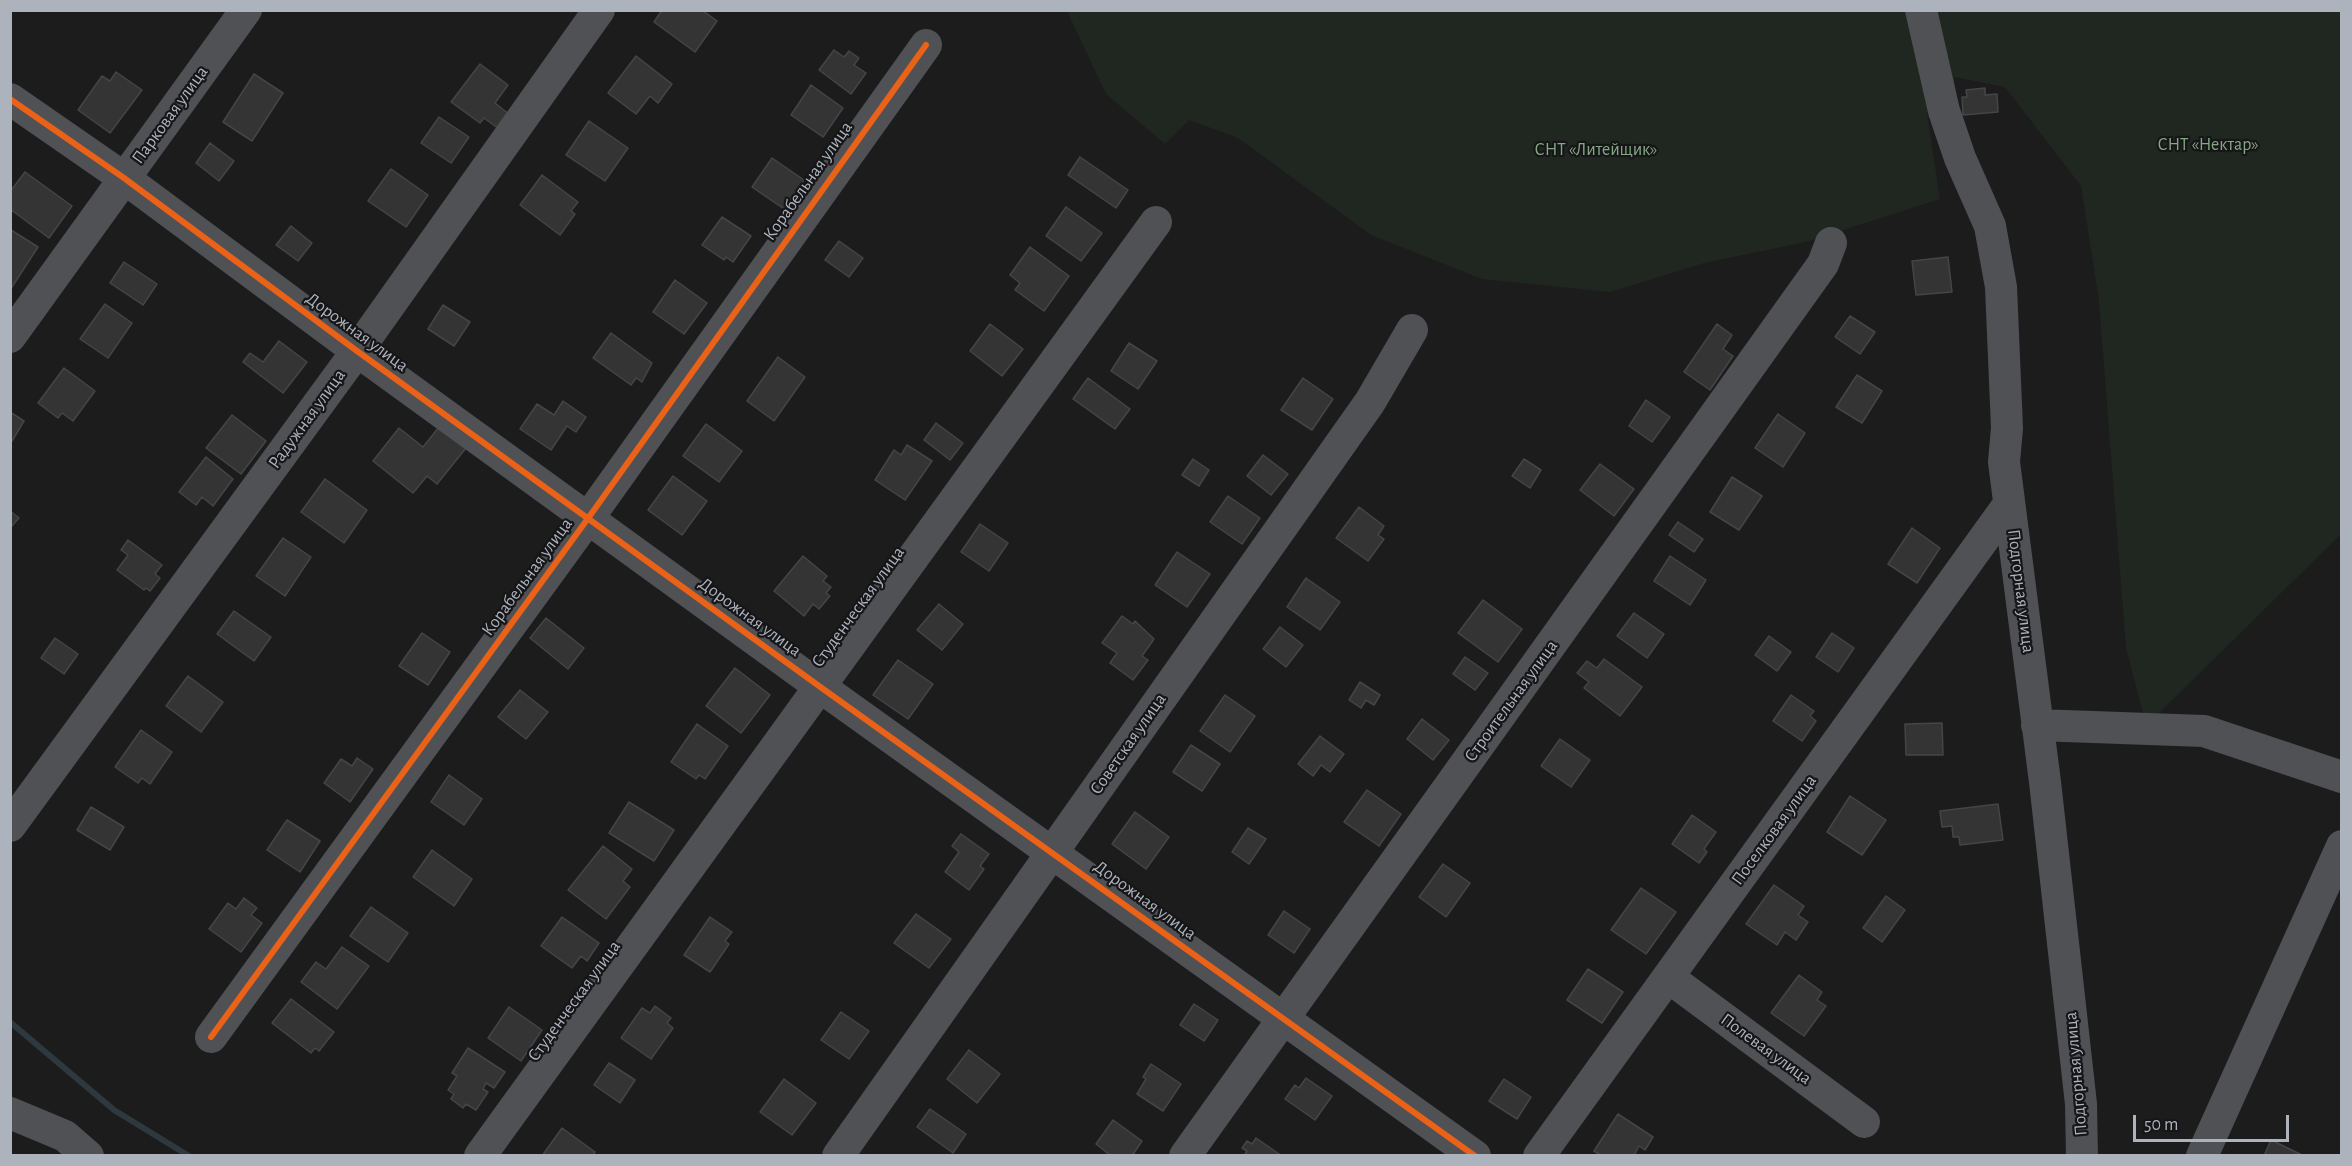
<!DOCTYPE html>
<meta charset="utf-8">
<style>
body{margin:0}
#map{position:relative;width:2352px;height:1166px;overflow:hidden;background:#1c1c1c;font-family:"Alegreya Sans",sans-serif}
canvas{display:block}
.frame{position:absolute;inset:0;border:12px solid #adb3bd;pointer-events:none}
.scale{position:absolute;left:2133px;top:1115px;width:156px;height:27px;box-sizing:border-box;border:3px solid #adb3bd;border-top:0;padding-left:8px;font-size:18px;line-height:21px;white-space:nowrap;color:#adb3bd;-webkit-text-stroke:4px #161618;paint-order:stroke}
</style>
<div id="map">
<canvas width="2352" height="1166"></canvas>
<div class="frame"></div>
<div class="scale">50 m</div>
</div>
<script>
const c = document.querySelector('canvas').getContext('2d');
c.lineJoin = 'round';
function fill(path, color) { c.fillStyle = color; c.fill(path, 'evenodd'); }
const shape = rows => new Path2D(rows.map(r => 'M' + r).join(''));
function stroke(path, color, width, dash) { c.strokeStyle = color; c.lineWidth = width; c.lineCap = dash ? 'butt' : 'round'; c.setLineDash(dash || []); c.stroke(path); }
function write(font, color, halo, rows, align = 'center') {
  c.font = font + ' "Alegreya Sans",sans-serif'; c.lineWidth = 4.5; c.setLineDash([]); c.textBaseline = 'middle'; c.strokeStyle = halo; c.fillStyle = color; for (const [text, x, y, turn = 0] of rows) {
    c.save(); c.translate(x, y); c.rotate((+turn || 0) * Math.PI / 180); c.textAlign = isNaN(turn) ? turn : align; if (halo) c.strokeText(text, 0, 0); c.fillText(text, 0, 0); c.restore();
  }
}
const green = shape([
 [1067,11,2341,11,2341,534,2156,716,2143,713,2126,648,2099,301,2081,186,2005,87,1954,77,1957,110,1927,113,1940,199,1806,242,1704,263,1610,292,1482,279,1371,235,1238,138,1189,120,1165,144,1106,94]
]);
const stream = shape([
 [10,1022,114,1110,189,1156]
]);
const building = shape([
 [662,10,702,10,717,21,695,52,654,22,662,10],
 [834,50,844,57,849,51,859,58,854,65,866,73,851,94,819,70,834,50],
 [636,56,672,84,658,103,650,96,636,114,608,93,636,56],
 [480,64,508,85,495,103,510,115,499,129,484,118,480,123,451,102,480,64],
 [116,72,142,90,110,133,78,110,102,76,110,81,116,72],
 [254,74,283,93,252,141,223,122,254,74],
 [811,85,843,108,823,137,791,115,811,85],
 [1985,88,1985,95,1997,94,1998,112,1963,115,1962,97,1967,97,1966,90,1985,88],
 [439,117,469,137,451,163,421,143,439,117],
 [589,121,628,148,605,181,566,155,589,121],
 [210,143,234,161,219,181,196,163,210,143],
 [1080,157,1128,190,1116,208,1068,175,1080,157],
 [772,158,804,180,784,209,752,187,772,158],
 [391,169,428,195,406,227,368,201,391,169],
 [25,172,72,206,49,238,10,209,10,192,25,172],
 [542,175,578,202,571,211,575,214,560,235,520,205,542,175],
 [1066,207,1102,233,1081,261,1046,236,1066,207],
 [722,217,751,236,733,262,726,257,724,260,702,245,722,217],
 [291,226,312,243,298,261,276,245,291,226],
 [11,230,38,247,10,290,10,231,11,230],
 [839,241,863,258,849,277,825,260,839,241],
 [1030,247,1069,276,1044,311,1015,290,1020,283,1010,275,1030,247],
 [1948,257,1952,292,1916,295,1912,261,1948,257],
 [124,262,157,284,143,305,110,283,124,262],
 [675,280,707,303,684,334,653,312,675,280],
 [105,304,132,323,108,358,80,339,105,304],
 [443,305,470,322,454,346,428,329,443,305],
 [1850,316,1875,332,1860,354,1835,337,1850,316],
 [990,324,1023,349,1002,376,970,351,990,324],
 [1717,324,1732,335,1723,349,1733,356,1710,390,1684,372,1717,324],
 [611,333,652,363,642,382,636,378,631,385,593,358,611,333],
 [279,341,307,362,283,393,243,362,250,353,263,362,279,341],
 [1129,343,1157,361,1138,389,1111,371,1129,343],
 [778,357,805,377,774,421,747,401,778,357],
 [64,368,95,391,73,421,62,413,58,418,38,403,64,368],
 [1857,375,1882,391,1862,423,1836,407,1857,375],
 [1088,378,1130,409,1115,429,1073,399,1088,378],
 [1303,378,1333,399,1312,430,1281,410,1303,378],
 [1646,400,1670,417,1652,442,1629,426,1646,400],
 [563,401,586,417,576,432,567,426,551,450,520,429,537,404,554,415,563,401],
 [10,412,24,421,12,441,10,440,10,412],
 [1778,414,1805,433,1783,467,1755,448,1778,414],
 [232,415,266,441,241,474,206,448,232,415],
 [936,423,963,443,950,460,924,440,936,423],
 [706,424,742,451,719,482,683,456,706,424],
 [439,427,466,448,437,484,427,476,413,493,373,461,399,428,423,447,439,427],
 [907,445,932,461,905,500,875,480,894,450,901,455,907,445],
 [1263,455,1288,474,1271,495,1247,476,1263,455],
 [206,457,233,479,213,506,202,497,196,505,179,492,206,457],
 [1193,459,1209,470,1199,486,1182,475,1193,459],
 [1524,459,1541,470,1530,488,1512,476,1524,459],
 [1600,464,1634,489,1614,516,1580,490,1600,464],
 [673,476,707,501,682,535,648,510,673,476],
 [1732,477,1762,496,1739,530,1710,512,1732,477],
 [325,479,367,510,344,543,301,512,325,479],
 [1228,496,1260,518,1242,544,1210,522,1228,496],
 [1359,507,1384,526,1378,535,1384,539,1368,561,1336,538,1359,507],
 [10,511,19,518,10,528,10,511],
 [1678,522,1703,539,1694,552,1669,535,1678,522],
 [980,524,1008,543,989,571,961,552,980,524],
 [1912,528,1940,548,1917,583,1888,564,1912,528],
 [283,538,311,557,285,596,256,576,283,538],
 [128,540,162,565,155,574,160,578,150,591,146,588,144,590,117,570,128,555,121,550,128,540],
 [1177,552,1210,574,1187,607,1155,585,1177,552],
 [803,556,827,576,823,581,831,587,826,593,830,596,819,609,813,604,804,616,774,591,803,556],
 [1670,556,1706,580,1690,605,1654,581,1670,556],
 [1306,578,1340,602,1320,630,1287,607,1306,578],
 [1483,600,1522,629,1498,662,1458,633,1483,600],
 [939,604,963,624,942,650,917,630,939,604],
 [234,611,271,637,254,661,217,634,234,611],
 [1634,613,1664,634,1647,658,1617,636,1634,613],
 [1122,616,1133,624,1135,621,1154,639,1142,656,1148,660,1133,680,1110,663,1117,653,1102,643,1122,616],
 [546,618,584,648,568,669,530,638,546,618],
 [1280,627,1303,645,1286,667,1263,649,1280,627],
 [422,633,450,652,428,685,399,666,422,633],
 [1832,633,1854,648,1838,672,1816,657,1832,633],
 [1769,636,1791,652,1777,671,1755,655,1769,636],
 [55,638,78,654,64,674,41,658,55,638],
 [1465,657,1488,673,1475,690,1453,674,1465,657],
 [1604,659,1642,687,1620,716,1584,688,1589,682,1577,673,1587,661,1597,668,1604,659],
 [898,660,933,684,908,719,873,695,898,660],
 [735,668,770,695,741,733,706,706,735,668],
 [188,676,223,702,201,732,166,706,188,676],
 [1360,682,1380,695,1374,705,1366,700,1361,708,1349,700,1360,682],
 [520,690,548,712,526,739,498,717,520,690],
 [1225,695,1255,716,1230,752,1200,731,1225,695],
 [1791,695,1814,711,1810,716,1816,721,1802,741,1773,721,1791,695],
 [1422,719,1449,740,1433,760,1407,739,1422,719],
 [1942,723,1943,755,1906,755,1905,724,1942,723],
 [697,724,728,746,705,779,699,775,696,779,671,762,697,724],
 [141,730,172,752,150,784,142,778,138,783,115,767,141,730],
 [1320,736,1344,754,1330,772,1321,765,1313,776,1298,764,1320,736],
 [1560,739,1590,760,1571,787,1541,766,1560,739],
 [1191,745,1220,764,1202,791,1173,772,1191,745],
 [357,758,373,769,350,802,324,783,341,759,352,766,357,758],
 [449,775,482,799,464,825,431,802,449,775],
 [1367,790,1401,814,1379,846,1344,822,1367,790],
 [1850,796,1886,820,1862,855,1827,832,1850,796],
 [629,802,674,830,654,861,609,833,629,802],
 [1998,804,2003,840,1960,845,1959,837,1953,837,1952,826,1942,827,1940,811,1998,804],
 [91,807,124,827,110,850,77,830,91,807],
 [1135,812,1169,837,1146,869,1112,844,1135,812],
 [1692,815,1716,832,1704,849,1707,852,1699,863,1672,844,1692,815],
 [287,820,320,841,300,872,267,850,287,820],
 [1248,828,1266,839,1249,864,1232,852,1248,828],
 [961,834,989,854,980,866,984,869,969,890,945,872,959,852,952,846,961,834],
 [603,846,632,869,623,881,630,887,606,919,568,890,603,846],
 [432,850,472,879,454,906,413,877,432,850],
 [1443,864,1470,883,1446,917,1419,897,1443,864],
 [1774,885,1804,906,1798,915,1808,922,1796,940,1785,932,1777,945,1746,924,1774,885],
 [1641,888,1676,912,1646,954,1611,930,1641,888],
 [1886,896,1905,910,1882,942,1863,928,1886,896],
 [244,898,257,908,251,915,262,923,241,952,209,929,228,903,236,909,244,898],
 [371,907,408,933,388,962,350,936,371,907],
 [1284,911,1310,929,1294,953,1268,935,1284,911],
 [916,914,951,939,929,968,894,943,916,914],
 [562,917,599,943,587,961,581,956,572,968,541,946,562,917],
 [710,917,732,932,725,941,729,944,710,972,684,955,710,917],
 [342,947,369,966,337,1009,301,982,316,962,326,969,342,947],
 [1588,969,1623,992,1602,1023,1567,1000,1588,969],
 [1799,975,1822,992,1817,1000,1826,1006,1804,1036,1771,1013,1799,975],
 [291,999,334,1032,319,1051,315,1048,311,1053,272,1023,291,999],
 [1194,1004,1218,1020,1204,1041,1180,1025,1194,1004],
 [655,1006,671,1018,667,1023,673,1028,651,1059,621,1038,642,1008,650,1013,655,1006],
 [509,1007,542,1030,521,1061,488,1038,509,1007],
 [841,1012,869,1031,849,1059,821,1040,841,1012],
 [468,1048,505,1072,494,1088,486,1083,483,1089,488,1092,476,1110,466,1104,463,1108,451,1099,454,1094,448,1090,457,1076,452,1073,468,1048],
 [969,1050,1000,1074,977,1103,947,1079,969,1050],
 [609,1063,635,1080,620,1103,594,1085,609,1063],
 [1151,1064,1181,1084,1163,1111,1137,1094,1146,1079,1143,1077,1151,1064],
 [1306,1078,1332,1096,1315,1120,1285,1099,1295,1085,1299,1088,1306,1078],
 [784,1079,816,1103,792,1135,760,1112,784,1079],
 [1504,1079,1531,1097,1517,1119,1489,1101,1504,1079],
 [930,1109,966,1134,953,1153,917,1127,930,1109],
 [1618,1114,1653,1137,1645,1150,1639,1146,1634,1156,1602,1156,1594,1151,1618,1114],
 [1113,1120,1142,1141,1132,1156,1111,1156,1096,1144,1113,1120],
 [562,1128,595,1152,593,1156,542,1156,562,1128],
 [1256,1138,1282,1156,1244,1156,1247,1151,1242,1148,1247,1141,1252,1144,1256,1138],
 [2271,1140,2302,1155,2302,1156,2264,1156,2271,1140]
]);
const minor = shape([
 [1921,10,1944,111,1960,158,1990,226,2001,287,2007,428,2004,462,2045,782,2081,1104,2082,1156],
 [10,99,124,178,357,351,819,686,1475,1156],
 [10,337,246,10],
 [2037,725,2204,731,2342,777],
 [10,826,357,351,599,10],
 [1668,977,1864,1122],
 [211,1037,589,517,926,45],
 [10,1113,65,1136,88,1156],
 [480,1156,1156,222],
 [838,1156,1370,402,1412,330],
 [1185,1156,1823,264,1831,243],
 [1539,1156,2009,504],
 [2202,1156,2342,846]
]);
const cycleway = shape([
 [10,99,124,178,357,351,819,686,1475,1156],
 [211,1037,589,517,926,45]
]);
const streetNames = [
 ["Парковая улица",170,115,-54],
 ["Корабельная улица",808,181,-55],
 ["Дорожная улица",357,332,36],
 ["Радужная улица",307,419,-54],
 ["Корабельная улица",527,577,-54],
 ["Подгорная улица",2021,591,83],
 ["Студенческая улица",858,607,-54],
 ["Дорожная улица",750,617,36],
 ["Строительная улица",1511,701,-54],
 ["Советская улица",1128,744,-55],
 ["Поселковая улица",1774,830,-54],
 ["Дорожная улица",1145,900,36],
 ["Студенческая улица",574,1001,-54],
 ["Полевая улица",1766,1049,36],
 ["Подгорная улица",2076,1074,-95]
];
const parkNames = [
 ["СНТ «Нектар»",2208,145],
 ["СНТ «Литейщик»",1596,150]
];
fill(green, '#1f2720');
stroke(stream, '#2e383f', 6);
fill(building, '#343434');
stroke(building, '#444548', 1.5);
stroke(minor, '#4f5155', 32);
stroke(cycleway, '#ea6118', 6);
write('18px', '#adb3bd', '#161618', streetNames);
write('18px', '#84a884', '#161618', parkNames);
</script>
